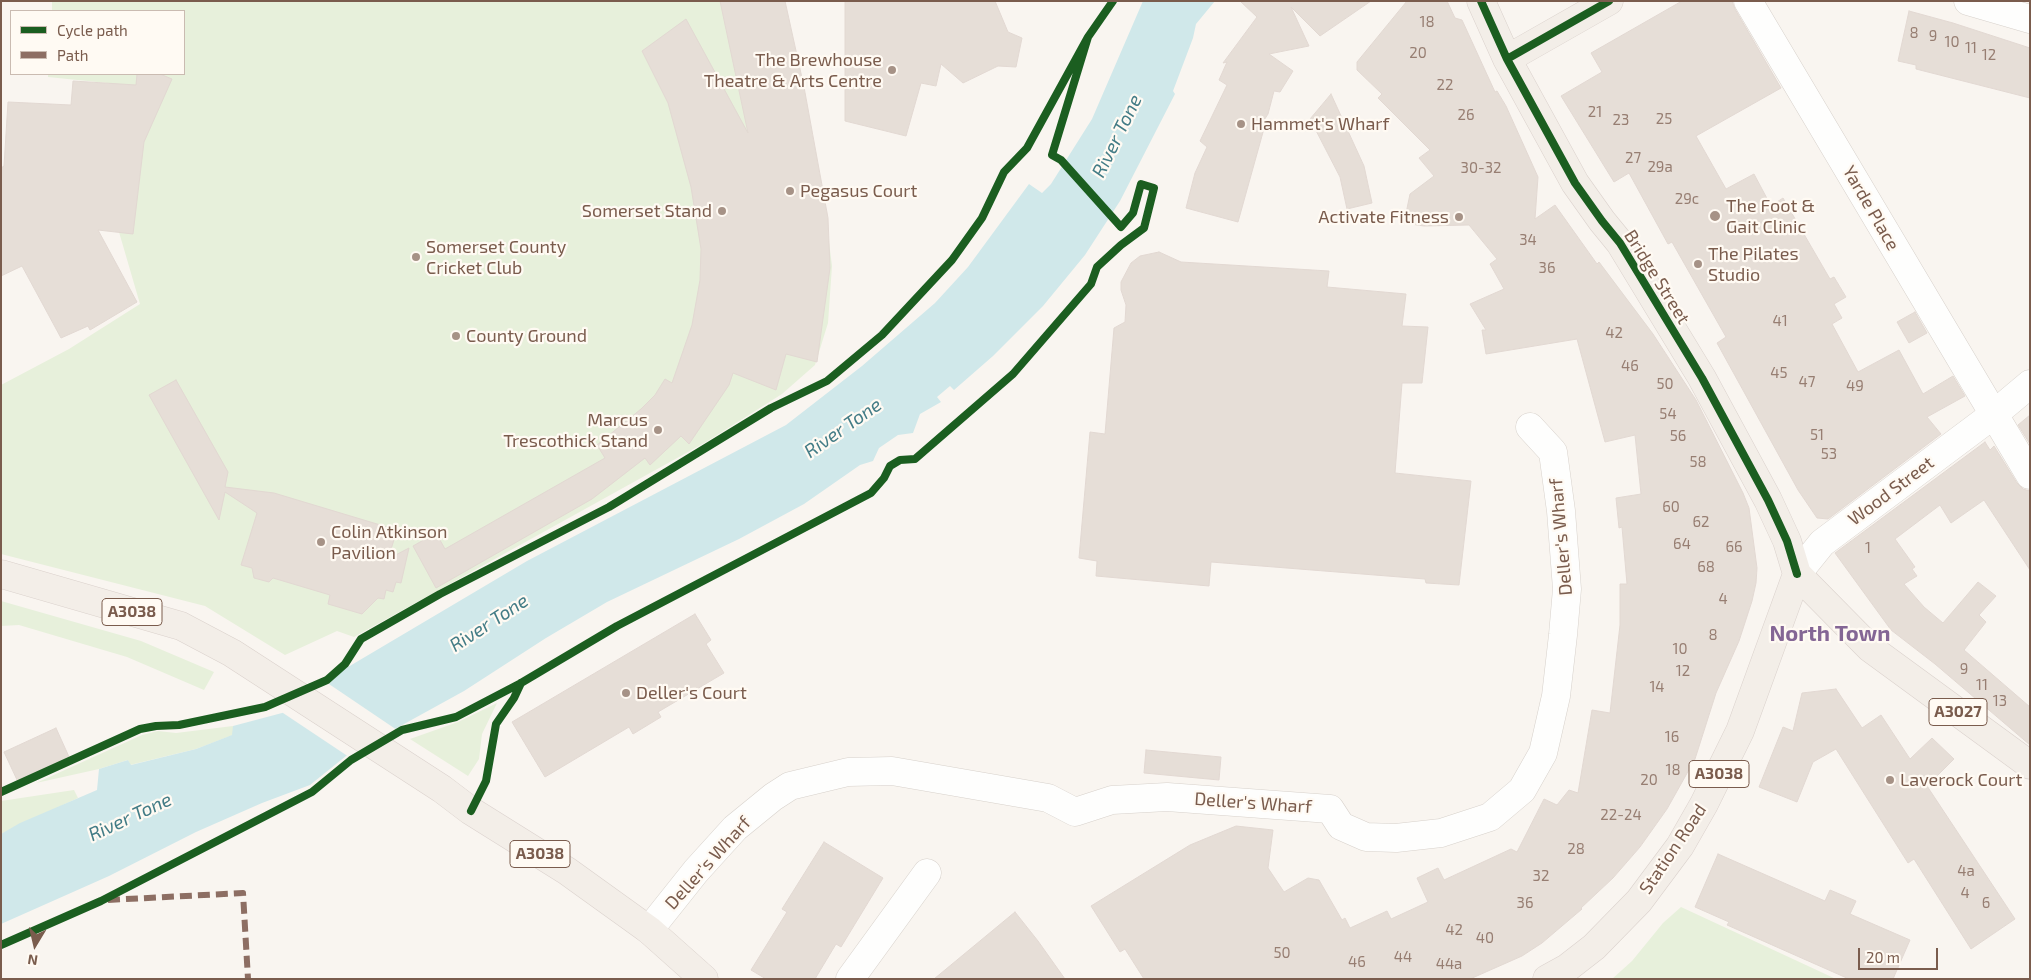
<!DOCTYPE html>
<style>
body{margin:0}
#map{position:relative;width:2031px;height:980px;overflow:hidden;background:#f9f5f0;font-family:"Exo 2",sans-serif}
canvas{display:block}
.frame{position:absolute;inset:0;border:2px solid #7a5c4d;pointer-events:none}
.legend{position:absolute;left:10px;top:10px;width:175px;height:65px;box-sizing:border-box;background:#fffaf3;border:1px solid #cabbb1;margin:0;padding:6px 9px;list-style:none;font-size:15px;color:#7a5c4d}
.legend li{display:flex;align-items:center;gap:10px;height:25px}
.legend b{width:25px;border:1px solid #cabbb1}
.north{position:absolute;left:10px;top:920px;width:50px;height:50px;-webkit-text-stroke:4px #fffaf3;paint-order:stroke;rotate:189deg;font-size:14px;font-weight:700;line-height:20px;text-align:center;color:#7a5c4d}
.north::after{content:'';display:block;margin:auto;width:18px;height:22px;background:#7a5c4d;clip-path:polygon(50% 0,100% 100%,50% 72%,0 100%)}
.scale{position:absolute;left:1858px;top:948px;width:80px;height:22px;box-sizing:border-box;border:2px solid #7a5c4d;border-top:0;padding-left:6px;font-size:15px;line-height:18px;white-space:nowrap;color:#7a5c4d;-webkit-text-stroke:4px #fffaf3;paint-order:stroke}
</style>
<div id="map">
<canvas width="2031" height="980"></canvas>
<div class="frame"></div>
<ul class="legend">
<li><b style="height:6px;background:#1b5e20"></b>Cycle path</li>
<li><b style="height:6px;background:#8d6e63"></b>Path</li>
</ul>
<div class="north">N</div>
<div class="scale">20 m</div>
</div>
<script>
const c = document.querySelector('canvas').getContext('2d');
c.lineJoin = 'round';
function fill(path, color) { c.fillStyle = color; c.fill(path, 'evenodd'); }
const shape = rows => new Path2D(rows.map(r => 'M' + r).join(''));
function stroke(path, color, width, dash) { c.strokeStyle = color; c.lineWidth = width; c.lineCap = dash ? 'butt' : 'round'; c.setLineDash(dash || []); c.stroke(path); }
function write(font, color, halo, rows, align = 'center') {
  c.font = font + ' "Exo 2",sans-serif'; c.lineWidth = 4.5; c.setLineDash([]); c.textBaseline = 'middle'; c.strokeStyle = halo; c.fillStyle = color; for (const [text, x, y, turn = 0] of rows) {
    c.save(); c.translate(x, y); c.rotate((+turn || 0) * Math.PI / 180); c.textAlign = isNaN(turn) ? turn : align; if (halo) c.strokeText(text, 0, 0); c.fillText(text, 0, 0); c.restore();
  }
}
const green = shape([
 [52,1,784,1,825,210,832,266,828,323,815,365,782,394,706,442,354,637,337,631,285,655,205,606,1,554,1,385,69,349,140,304,119,232,134,99,107,83,48,77,48,74,184,74,184,11,52,11],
 [1,601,141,641,214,672,204,690,127,657,19,625,1,626],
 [497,703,482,734,479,759,468,776,410,739,458,722],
 [233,726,233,735,196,749,130,765,128,760,99,769,36,783,142,735,158,731,176,733],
 [74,790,78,798,1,834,1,801],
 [1681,907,1836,979,1612,979,1632,961,1663,923]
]);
const water = shape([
 [1143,1,1215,1,1196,24,1193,38,1173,91,1175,94,1120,201,1085,255,1043,306,993,356,954,390,950,386,937,397,941,402,920,414,913,433,898,435,879,448,873,461,860,465,804,504,739,539,607,602,546,638,464,691,346,756,310,785,262,803,196,832,109,876,1,924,1,834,20,823,97,790,99,769,128,760,131,765,196,749,232,735,233,726,282,713,330,683,343,670,527,561,786,425,862,366,935,303,968,267,1029,184,1042,193,1051,184,1092,119]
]);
const pier = shape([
 [326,682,397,730,349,757,280,711]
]);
const building = shape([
 [720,1,785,1,804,87,828,218,830,268,817,362,786,354,776,390,733,373,729,385,689,444,681,436,650,465,645,458,592,499,436,588,413,546,436,533,445,549,605,458,597,445,641,409,655,395,665,379,672,383,692,325,700,280,701,249,691,187,668,103,642,51,686,19,748,133,720,1],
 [845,1,995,1,1008,32,1022,38,1016,67,998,66,963,83,941,64,936,86,921,83,906,136,845,121,845,1],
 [1240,1,1371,1,1320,36,1291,7,1309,46,1269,54,1293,71,1280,92,1274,91,1268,114,1259,128,1265,125,1238,222,1186,208,1195,173,1207,147,1200,141,1227,85,1219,80,1227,62,1223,63,1257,17,1240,1],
 [1407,1,1447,1,1455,18,1462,20,1495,92,1497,91,1506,106,1538,177,1535,219,1555,205,1597,264,1599,262,1653,334,1696,400,1743,493,1749,508,1757,568,1756,583,1752,601,1739,641,1716,693,1695,759,1667,809,1640,847,1613,878,1581,908,1582,909,1542,943,1522,956,1470,979,1144,979,1125,949,1120,952,1091,906,1190,845,1236,826,1273,830,1268,868,1284,892,1308,878,1319,880,1342,920,1345,918,1350,928,1387,911,1391,919,1428,902,1417,878,1438,868,1444,880,1511,849,1517,852,1544,799,1557,805,1569,790,1578,793,1592,710,1610,713,1620,625,1620,584,1627,584,1622,527,1619,528,1616,498,1641,494,1635,435,1605,442,1577,339,1486,354,1482,330,1486,330,1470,304,1504,289,1490,264,1497,259,1469,225,1424,226,1404,223,1410,194,1434,176,1419,158,1430,150,1378,98,1382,94,1357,70,1357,62,1407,1],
 [1682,1,1732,1,1735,9,1781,88,1696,136,1726,189,1754,174,1771,206,1783,198,1830,279,1834,277,1846,297,1834,304,1842,318,1832,324,1858,372,1899,350,1923,394,1953,376,1965,396,1927,417,1941,434,1828,519,1817,518,1798,490,1717,343,1726,337,1672,242,1668,244,1629,173,1614,182,1561,96,1602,72,1591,53,1682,1],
 [1909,11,1953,23,2030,48,2030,98,1916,69,1916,65,1898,61,1909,11],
 [137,74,160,74,172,79,144,142,133,234,98,230,137,302,90,330,88,326,61,338,22,266,1,276,1,168,4,166,8,102,71,105,73,81,136,85,137,74],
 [1331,94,1364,166,1372,203,1347,209,1340,177,1310,119,1331,94],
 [1159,252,1181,262,1329,271,1327,287,1406,294,1402,326,1428,327,1422,383,1402,383,1395,473,1471,481,1459,585,1426,583,1425,579,1211,562,1209,586,1096,576,1097,561,1079,558,1090,432,1105,434,1114,328,1125,322,1126,305,1121,290,1121,282,1131,263,1140,256,1159,252],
 [1915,312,1927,333,1909,343,1897,322,1915,312],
 [176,380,228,472,225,487,274,493,397,530,388,559,409,548,401,583,396,582,393,592,386,590,384,599,378,598,362,614,328,604,330,595,273,578,269,582,254,578,252,568,241,565,257,513,225,492,219,520,149,395,176,380],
 [2030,415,2030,444,2018,425,2030,415],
 [1985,442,1990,450,1994,446,2017,483,2023,489,2030,491,2030,570,1984,500,1951,523,1940,505,1895,539,1915,567,1912,569,1917,576,1904,584,1924,607,1943,623,1978,582,1996,596,1979,615,1986,622,1964,650,2030,707,2030,745,1935,664,1891,630,1835,553,1985,442],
 [695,614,711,640,706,644,724,673,658,712,661,717,633,734,629,727,545,777,512,722,695,614],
 [1836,689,1862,728,1881,715,1910,759,1932,738,1954,759,1927,786,2015,919,1971,949,1914,859,1908,863,1836,749,1813,762,1797,802,1759,787,1783,727,1793,731,1802,693,1836,689],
 [56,728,70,759,18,782,4,752,56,728],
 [1146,750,1221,757,1219,780,1144,773,1146,750],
 [824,842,883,878,841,947,836,944,815,979,766,979,751,970,787,912,782,909,824,842],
 [1718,854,1825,901,1830,890,1856,901,1850,914,1910,940,1893,979,1849,979,1727,925,1729,922,1695,907,1718,854],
 [1015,912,1038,941,1065,979,934,979,1015,912]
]);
const street = shape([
 [1748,1,2030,475],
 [1968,1,2030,19],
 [1797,574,1822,543,1993,415,2030,384],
 [649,930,696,871,735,828,773,797,790,786,848,772,892,771,1048,798,1075,812,1112,800,1167,797,1330,809,1341,826,1366,837,1396,838,1441,833,1490,817,1522,790,1543,753,1556,696,1563,635,1567,589,1561,511,1553,452,1530,427],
 [850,979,927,873]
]);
const primary = shape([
 [1481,1,1507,59,1575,183,1602,221,1620,243,1702,378,1768,500,1787,541,1797,574,1870,648,2030,765],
 [1507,59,1609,1],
 [1,574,181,626,232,653,442,789,471,811,567,871,649,930,704,979],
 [1547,979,1567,968,1594,947,1639,901,1680,846,1704,804,1740,731,1797,574]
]);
const quiet = shape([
 [108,900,243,893,248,979]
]);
const cycleway = shape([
 [1481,1,1507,59,1575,183,1602,221,1620,243,1702,378,1768,500,1787,541,1797,574],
 [1507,59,1609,1],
 [1,792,140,729,156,726,179,725,265,707,327,680,345,664,361,639,440,594,609,507,771,408,827,381,882,335,952,260,982,218,1004,172,1027,148,1088,37,1113,1],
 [471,811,486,781,496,724,514,698,521,683],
 [1,945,101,901,312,792,351,760,402,730,456,717,521,683,617,626,871,493,884,478,890,466,900,460,915,459,1013,374,1091,284,1097,267,1121,245,1144,228,1154,188,1141,184,1133,213,1121,227,1061,160,1052,155,1088,37]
]);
const markers = [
 [892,70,5,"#a69286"],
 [1241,124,5,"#a69286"],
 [790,191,5,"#a69286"],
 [722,211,5,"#a69286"],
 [1715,216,6,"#a69286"],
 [1459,217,5,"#a69286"],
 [416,257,5,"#a69286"],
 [1698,264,5,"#a69286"],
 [456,336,5,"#a69286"],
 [658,430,5,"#a69286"],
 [321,542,5,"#a69286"],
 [626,693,5,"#a69286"],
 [1890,780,5,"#a69286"]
];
const numberNames = [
 ["18",1427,22],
 ["8",1914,33],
 ["9",1933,36],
 ["10",1952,42],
 ["11",1971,48],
 ["20",1418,53],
 ["12",1989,55],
 ["22",1445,85],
 ["21",1595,112],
 ["26",1466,115],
 ["25",1664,119],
 ["23",1621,120],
 ["27",1633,158],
 ["29a",1660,167],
 ["30-32",1481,168],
 ["29c",1687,199],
 ["34",1528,240],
 ["36",1547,268],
 ["41",1780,321],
 ["42",1614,333],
 ["46",1630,366],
 ["45",1779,373],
 ["47",1807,382],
 ["50",1665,384],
 ["49",1855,386],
 ["54",1668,414],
 ["51",1817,435],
 ["56",1678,436],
 ["53",1829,454],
 ["58",1698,462],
 ["60",1671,507],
 ["62",1701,522],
 ["64",1682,544],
 ["66",1734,547],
 ["1",1868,548],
 ["68",1706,567],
 ["4",1723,599],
 ["8",1713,635],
 ["10",1680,649],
 ["9",1964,669],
 ["12",1683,671],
 ["11",1982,685],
 ["14",1657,687],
 ["13",2000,701],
 ["16",1672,737],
 ["18",1673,770],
 ["20",1649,780],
 ["22-24",1621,815],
 ["28",1576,849],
 ["4a",1966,871],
 ["32",1541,876],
 ["4",1965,893],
 ["36",1525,903],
 ["6",1986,903],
 ["42",1454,930],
 ["40",1485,938],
 ["50",1282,953],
 ["44",1403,957],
 ["46",1357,962],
 ["44a",1449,964]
];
const shields = [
 [132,612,60],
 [1958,712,58],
 [1719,774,60],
 [540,854,60]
];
const shieldNames = [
 ["A3038",132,612],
 ["A3027",1958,712],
 ["A3038",1719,774],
 ["A3038",540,854]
];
const poiNames = [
 ["The Brewhouse",882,60,"right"],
 ["Theatre & Arts Centre",882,81,"right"],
 ["Hammet's Wharf",1251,124],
 ["Pegasus Court",800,191],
 ["The Foot &",1726,206],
 ["Gait Clinic",1726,227],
 ["Somerset Stand",712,211,"right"],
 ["Activate Fitness",1449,217,"right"],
 ["Somerset County",426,247],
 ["Cricket Club",426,268],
 ["The Pilates",1708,254],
 ["Studio",1708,275],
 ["County Ground",466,336],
 ["Marcus",648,420,"right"],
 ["Trescothick Stand",648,441,"right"],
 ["Colin Atkinson",331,532],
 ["Pavilion",331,553],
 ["Deller's Court",636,693],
 ["Laverock Court",1900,780]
];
const streetNames = [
 ["Yarde Place",1871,208,60],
 ["Bridge Street",1657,277,58],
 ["Wood Street",1891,491,-37],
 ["Deller's Wharf",1561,537,-95],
 ["Deller's Wharf",1253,803,4],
 ["Station Road",1673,849,-56],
 ["Deller's Wharf",708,863,-48]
];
const waterNames = [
 ["River Tone",1117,136,-64],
 ["River Tone",843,428,-35],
 ["River Tone",489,623,-33],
 ["River Tone",130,817,-25]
];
const districtNames = [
 ["North Town",1830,634]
];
fill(green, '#e7f0db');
fill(water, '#d0e8ea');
fill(pier, '#f9f5f0');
fill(building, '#e6ded7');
stroke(building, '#e2d8d2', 1);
stroke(street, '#d7d1cb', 29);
stroke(primary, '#dad1cc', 29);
stroke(street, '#fefefd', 28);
stroke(primary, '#f3eee8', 28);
stroke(quiet, '#8d6e63', 6, [12, 6]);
stroke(cycleway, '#1b5e20', 8);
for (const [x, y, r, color] of markers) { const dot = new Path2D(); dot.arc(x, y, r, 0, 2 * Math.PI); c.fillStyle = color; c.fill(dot); stroke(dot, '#fffaf3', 2); }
write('15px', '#977e72', null, numberNames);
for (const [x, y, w] of shields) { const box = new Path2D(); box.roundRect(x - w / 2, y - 13.5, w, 27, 4); c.fillStyle = '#fffaf3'; c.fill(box); stroke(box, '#7a5c4d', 1); }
write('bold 16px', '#7a5c4d', null, shieldNames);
write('18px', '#7a5c4d', '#fffaf3', poiNames, 'left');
write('18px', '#7a5c4d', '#fffaf3', streetNames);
write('italic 19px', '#437c86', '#fffaf3', waterNames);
write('bold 22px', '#846695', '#fffaf3', districtNames);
</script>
